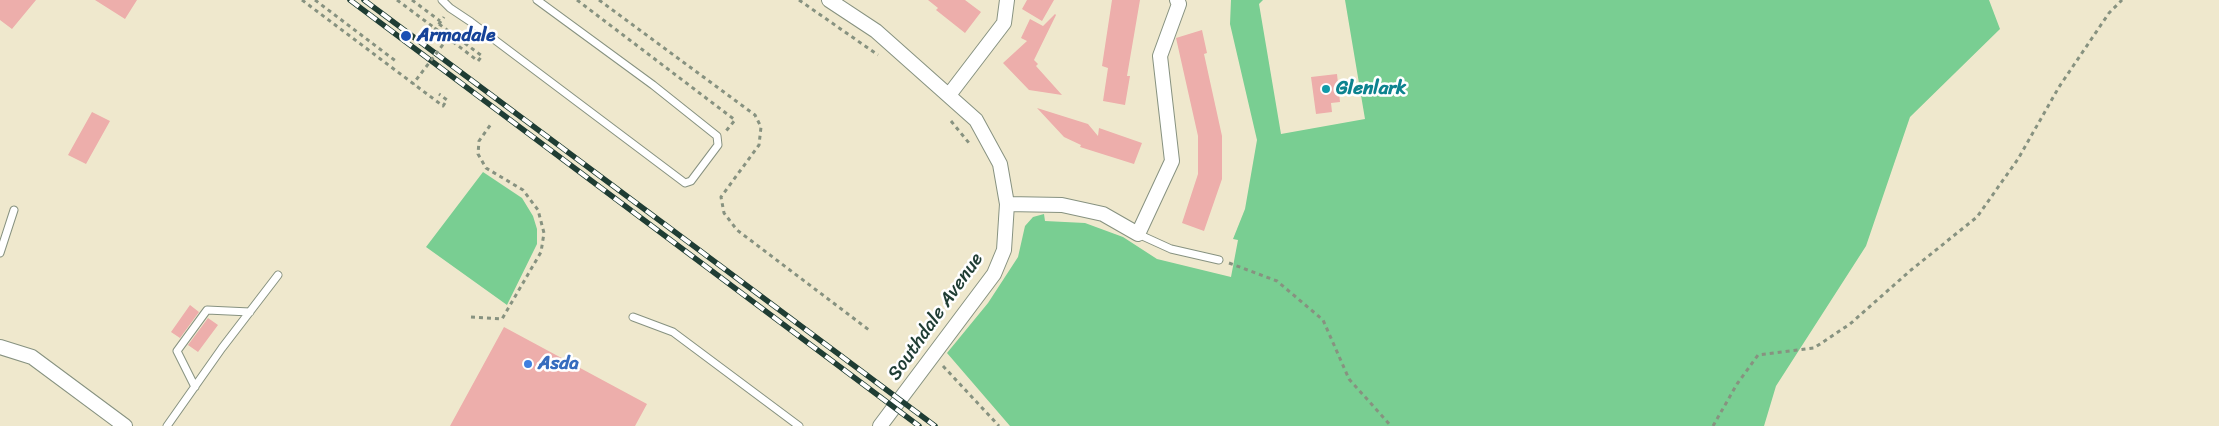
<!DOCTYPE html>
<style>
body{margin:0}
canvas{display:block;background:#efe8cd}
</style>
<canvas width="2219" height="426"></canvas>
<script>
const c = document.querySelector('canvas').getContext('2d');
c.lineJoin = 'round';
function fill(path, color) { c.fillStyle = color; c.fill(path, 'evenodd'); }
const shape = rows => new Path2D(rows.map(r => 'M' + r).join(''));
function stroke(path, color, width, dash) { c.strokeStyle = color; c.lineWidth = width; c.lineCap = dash ? 'butt' : 'round'; c.setLineDash(dash || []); c.stroke(path); }
function write(font, color, halo, rows, align = 'center') {
  c.font = font + ' Sriracha,sans-serif'; c.lineWidth = 5; c.setLineDash([]); c.textBaseline = 'middle'; c.strokeStyle = halo; c.fillStyle = color; for (const [text, x, y, turn = 0] of rows) {
    c.save(); c.translate(x, y); c.rotate((+turn || 0) * Math.PI / 180); c.textAlign = isNaN(turn) ? turn : align; if (halo) c.strokeText(text, 0, 0); c.fillText(text, 0, 0); c.restore();
  }
}
const green = shape([
 [1231,0,1263,0,1259,4,1281,134,1365,119,1345,0,1989,0,2000,29,1910,117,1866,246,1776,386,1764,426,1010,426,947,353,988,303,1018,257,1025,226,1033,217,1044,214,1045,221,1085,223,1123,237,1157,259,1231,277,1238,240,1233,239,1245,209,1257,140,1230,24],
 [483,172,522,198,533,216,537,229,537,244,507,305,426,247]
]);
const building = shape([
 [0,0,36,0,12,29,0,20],
 [95,0,137,0,125,19],
 [928,0,965,0,981,12,965,33,936,10,938,8],
 [1027,0,1054,0,1042,21,1022,9],
 [1112,0,1140,0,1127,76,1130,76,1125,105,1103,101,1108,68,1102,66],
 [1055,14,1056,15,1034,60,1038,64,1036,66,1062,95,1029,90,1003,63,1027,41,1021,38,1030,19,1043,26],
 [1202,30,1207,53,1204,54,1222,136,1222,179,1204,231,1182,223,1198,174,1198,136,1176,38],
 [1337,74,1340,102,1331,103,1332,112,1316,114,1311,77],
 [1037,108,1088,124,1098,136,1099,128,1142,143,1134,164,1080,147,1081,145,1064,137],
 [92,112,110,121,86,164,68,155],
 [190,305,199,312,180,338,171,332],
 [208,318,218,325,198,352,188,345],
 [504,327,647,404,635,426,450,426]
]);
const path = shape([
 [302,0,443,106,447,100,439,94],
 [315,0,397,62],
 [412,0,440,21],
 [577,0,735,120,726,131],
 [599,0,755,115,761,127,759,145,721,197,724,213,737,230,869,330],
 [799,0,878,55],
 [439,24,482,56,478,61,448,38],
 [434,31,444,17],
 [951,121,969,143],
 [1229,263,1277,281,1323,320,1349,379,1391,426],
 [471,317,502,319,541,252,544,233,538,210,523,190,486,168,478,154,479,141,491,124],
 [943,366,999,426],
 [1713,426,1737,384,1758,355,1814,348,1850,324,1911,270,1977,217,2018,159,2059,87,2109,13,2122,0]
]);
const lane = shape([
 [442,0,450,8,471,22,685,183,691,181,718,145,717,136,653,85,537,0],
 [1138,234,1171,249,1219,260],
 [0,253,14,210],
 [633,317,673,332,799,426],
 [195,387,177,351,207,310,250,312],
 [167,426,222,348,278,275]
]);
const street = shape([
 [829,0,876,31,976,120,1000,164,1007,204,1004,250,994,274,880,426],
 [949,95,1004,23,1007,0],
 [1007,204,1062,205,1103,214,1138,234,1172,161,1160,56,1179,4,1177,0],
 [0,347,32,357,125,426]
]);
const rail = shape([
 [350,0,919,426],
 [364,0,935,426]
]);
const pathBridge = shape([
 [397,0,448,38,413,84]
]);
const markers = [
 [406,36,6,"#1a4fb4"],
 [1326,89,5,"#0f9aa8"],
 [528,364,5,"#3f7fe0"]
];
const transitNames = [
 ["Armadale",417,36]
];
const cultureNames = [
 ["Glenlark",1336,89]
];
const streetNames = [
 ["Southdale Avenue",936,317,-55]
];
const shopNames = [
 ["Asda",538,364]
];
fill(green, '#79ce92');
fill(building, '#edaeab');
stroke(lane, '#879280', 9);
stroke(street, '#879280', 16);
stroke(path, '#879280', 3, [4, 4]);
stroke(lane, '#fff', 7);
stroke(street, '#fff', 14);
stroke(rail, '#1f3d34', 5.5);
stroke(rail, '#fff', 4, [11]);
stroke(pathBridge, '#879280', 3, [4, 4]);
for (const [x, y, r, color] of markers) { const dot = new Path2D(); dot.arc(x, y, r, 0, 2 * Math.PI); c.fillStyle = color; c.fill(dot); stroke(dot, '#fff', 2); }
write('bold 19px', '#164399', '#fff', transitNames, 'left');
write('bold 19px', '#0d838f', '#fff', cultureNames, 'left');
write('19px', '#1f3d34', '#fff', streetNames);
write('bold 19px', '#366cbe', '#fff', shopNames, 'left');
</script>
